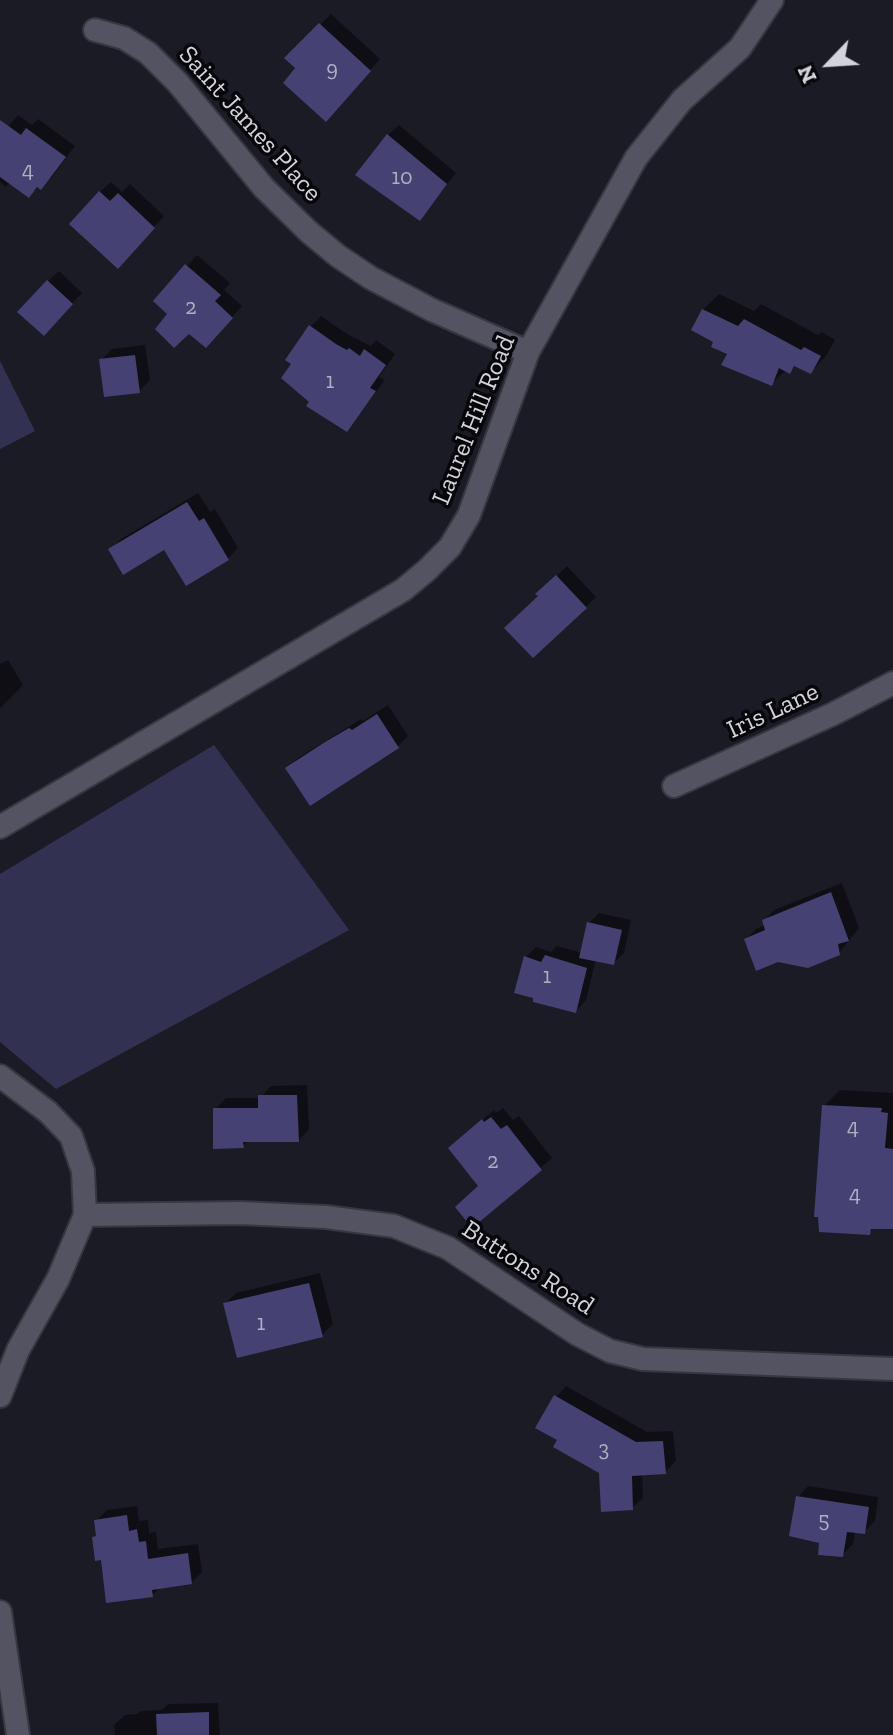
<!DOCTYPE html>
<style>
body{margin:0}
#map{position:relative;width:893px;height:1735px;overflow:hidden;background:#1b1b26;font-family:"Zilla Slab",serif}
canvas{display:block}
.north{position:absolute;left:789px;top:24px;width:80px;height:80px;-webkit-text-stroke:6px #06060b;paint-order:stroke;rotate:245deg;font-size:22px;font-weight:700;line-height:32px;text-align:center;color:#d3d3db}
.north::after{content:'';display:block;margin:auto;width:28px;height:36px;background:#d3d3db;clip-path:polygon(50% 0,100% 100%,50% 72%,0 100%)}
</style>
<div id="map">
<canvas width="893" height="1735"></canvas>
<div class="north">N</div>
</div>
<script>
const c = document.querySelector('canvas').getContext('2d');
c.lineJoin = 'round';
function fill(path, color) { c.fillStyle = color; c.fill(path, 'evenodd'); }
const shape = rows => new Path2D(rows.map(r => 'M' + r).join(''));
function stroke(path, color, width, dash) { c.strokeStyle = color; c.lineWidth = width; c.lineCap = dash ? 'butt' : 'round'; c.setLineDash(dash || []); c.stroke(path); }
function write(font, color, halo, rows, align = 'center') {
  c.font = font + ' "Zilla Slab",serif'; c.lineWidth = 7; c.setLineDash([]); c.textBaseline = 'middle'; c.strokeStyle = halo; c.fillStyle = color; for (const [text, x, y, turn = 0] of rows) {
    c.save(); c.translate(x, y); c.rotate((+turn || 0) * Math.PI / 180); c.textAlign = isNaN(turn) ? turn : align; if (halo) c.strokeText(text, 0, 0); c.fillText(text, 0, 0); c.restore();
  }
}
const green = shape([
 [0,361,35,431,0,449],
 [214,745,349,930,56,1089,0,1042,0,874]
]);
const shadow = shape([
 [331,14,380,59,336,109,287,58],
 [18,115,32,125,38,119,75,146,52,177,29,195,11,182,6,187,0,182,0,137],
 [399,125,456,173,419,219,388,135],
 [111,182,122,192,130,184,164,216,128,255,100,192],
 [197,255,230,283,224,290,242,306,216,335,189,331,155,301],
 [59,271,82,293,54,323,48,281],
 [719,294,754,311,761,304,818,335,822,332,835,340,826,356,811,372,796,365,789,372,786,370,771,384,716,341,703,310],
 [321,316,347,334,371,346,376,340,395,354,379,377,385,380,347,430,312,401,310,327],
 [145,345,150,380,139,391,101,360,112,349],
 [198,493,210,512,215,509,238,548,228,559,165,547,110,550,121,539],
 [567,566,596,597,586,607,538,594],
 [8,660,23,685,0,708,0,664],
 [388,705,408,736,398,746,288,768,298,758,361,719,363,721],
 [842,883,859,928,839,953,746,939,756,929,765,925,764,921,774,910],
 [599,913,631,920,624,953,614,963,596,959,586,1000,576,1011,526,957,536,947,551,952,557,946,582,953,589,923],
 [307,1085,309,1129,299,1140,249,1140,243,1146,215,1109,226,1098,260,1098,271,1086],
 [840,1090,893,1093,893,1226,875,1227,869,1233,824,1106],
 [503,1108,513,1120,519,1116,552,1158,472,1226,480,1186,461,1138,494,1110,496,1113],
 [320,1273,333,1324,322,1335,225,1304,236,1293],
 [566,1386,647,1432,673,1431,676,1461,665,1472,642,1473,643,1498,632,1508,601,1472,560,1439,556,1397],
 [808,1486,878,1497,875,1521,864,1532,855,1531,853,1544,842,1555,821,1541,798,1497],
 [137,1506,139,1521,148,1520,149,1533,156,1532,158,1549,198,1544,202,1572,191,1583,161,1587,152,1595,102,1558,94,1537,98,1534,96,1521,107,1510],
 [218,1703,220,1735,115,1735,114,1725,125,1715,137,1714,141,1711,162,1710,168,1704]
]);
const building = shape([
 [319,23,371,71,326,122,283,83,295,68,284,58],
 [0,120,21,135,26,128,66,157,41,190,37,187,29,198,0,177],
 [387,134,447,184,420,221,355,175],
 [99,191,110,201,118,193,155,228,118,269,69,224],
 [185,264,221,295,215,301,233,318,206,348,189,334,174,348,155,329,167,314,153,301],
 [47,280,73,304,44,336,17,312],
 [702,309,738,326,744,319,801,350,804,347,821,356,811,374,794,366,790,374,779,368,772,386,721,365,727,354,711,347,713,342,691,330],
 [309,325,336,344,347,350,349,348,360,356,364,349,386,365,370,388,376,391,347,432,306,406,309,402,281,378,291,364,285,360],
 [135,355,140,393,104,397,99,359],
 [187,502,199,521,204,518,229,560,186,586,164,550,123,575,108,549],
 [556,575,587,608,533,658,504,628,538,596,535,594],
 [377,714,399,748,310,806,285,768,325,742,349,728,352,730],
 [831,892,849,941,838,944,840,955,808,968,778,962,756,971,744,939,765,930,762,920],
 [587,922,622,930,614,965,579,958],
 [545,955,587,968,576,1013,533,1002,533,998,514,993,524,956,541,962],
 [258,1095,297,1095,299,1142,243,1142,244,1148,213,1149,213,1108,258,1108],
 [822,1105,882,1108,881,1112,888,1113,885,1148,893,1149,893,1229,871,1229,870,1235,819,1232,818,1217,814,1217],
 [491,1117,501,1129,507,1125,542,1170,472,1228,455,1207,478,1186,448,1148,482,1119,484,1122],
 [309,1283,323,1337,237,1358,223,1303],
 [554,1395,636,1442,663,1441,666,1474,632,1476,633,1510,601,1512,599,1473,553,1447,557,1440,535,1428],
 [796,1496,869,1507,865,1534,847,1532,843,1557,818,1555,819,1543,789,1536],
 [127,1515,129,1531,137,1529,139,1542,146,1541,148,1559,188,1553,192,1584,152,1590,153,1597,106,1603,101,1560,95,1561,92,1537,96,1536,94,1520],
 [209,1712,209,1735,157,1735,156,1714]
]);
const minor = shape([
 [95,30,124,38,148,53,178,83,264,188,309,232,338,256,371,278,432,310,528,352],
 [674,786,833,714,893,683],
 [0,827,403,590,427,570,450,547,469,515,528,352,636,158,682,100,740,48,772,0],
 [0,1076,48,1112,71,1136,83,1171,85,1215,58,1279,18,1350,0,1396],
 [85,1215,240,1213,326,1217,394,1226,448,1248,577,1334,610,1351,643,1359,893,1369],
 [0,1612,18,1735]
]);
const numberNames = [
 ["9",332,70],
 ["4",28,171],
 ["10",402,178],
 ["2",191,308],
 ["1",330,382],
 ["1",547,977],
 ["4",853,1128],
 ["2",493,1162],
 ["4",855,1195],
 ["1",261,1324],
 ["3",604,1450],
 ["5",824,1521]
];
const streetNames = [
 ["Saint James Place",250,124,48],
 ["Laurel Hill Road",474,420,-68],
 ["Iris Lane",773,711,-25],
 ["Buttons Road",528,1268,33]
];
fill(green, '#333151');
fill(shadow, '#0007');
fill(building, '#454273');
stroke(minor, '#373740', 26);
stroke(minor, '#535361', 22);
write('22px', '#b0afc1', null, numberNames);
write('26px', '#d3d3db', '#06060b', streetNames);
</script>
